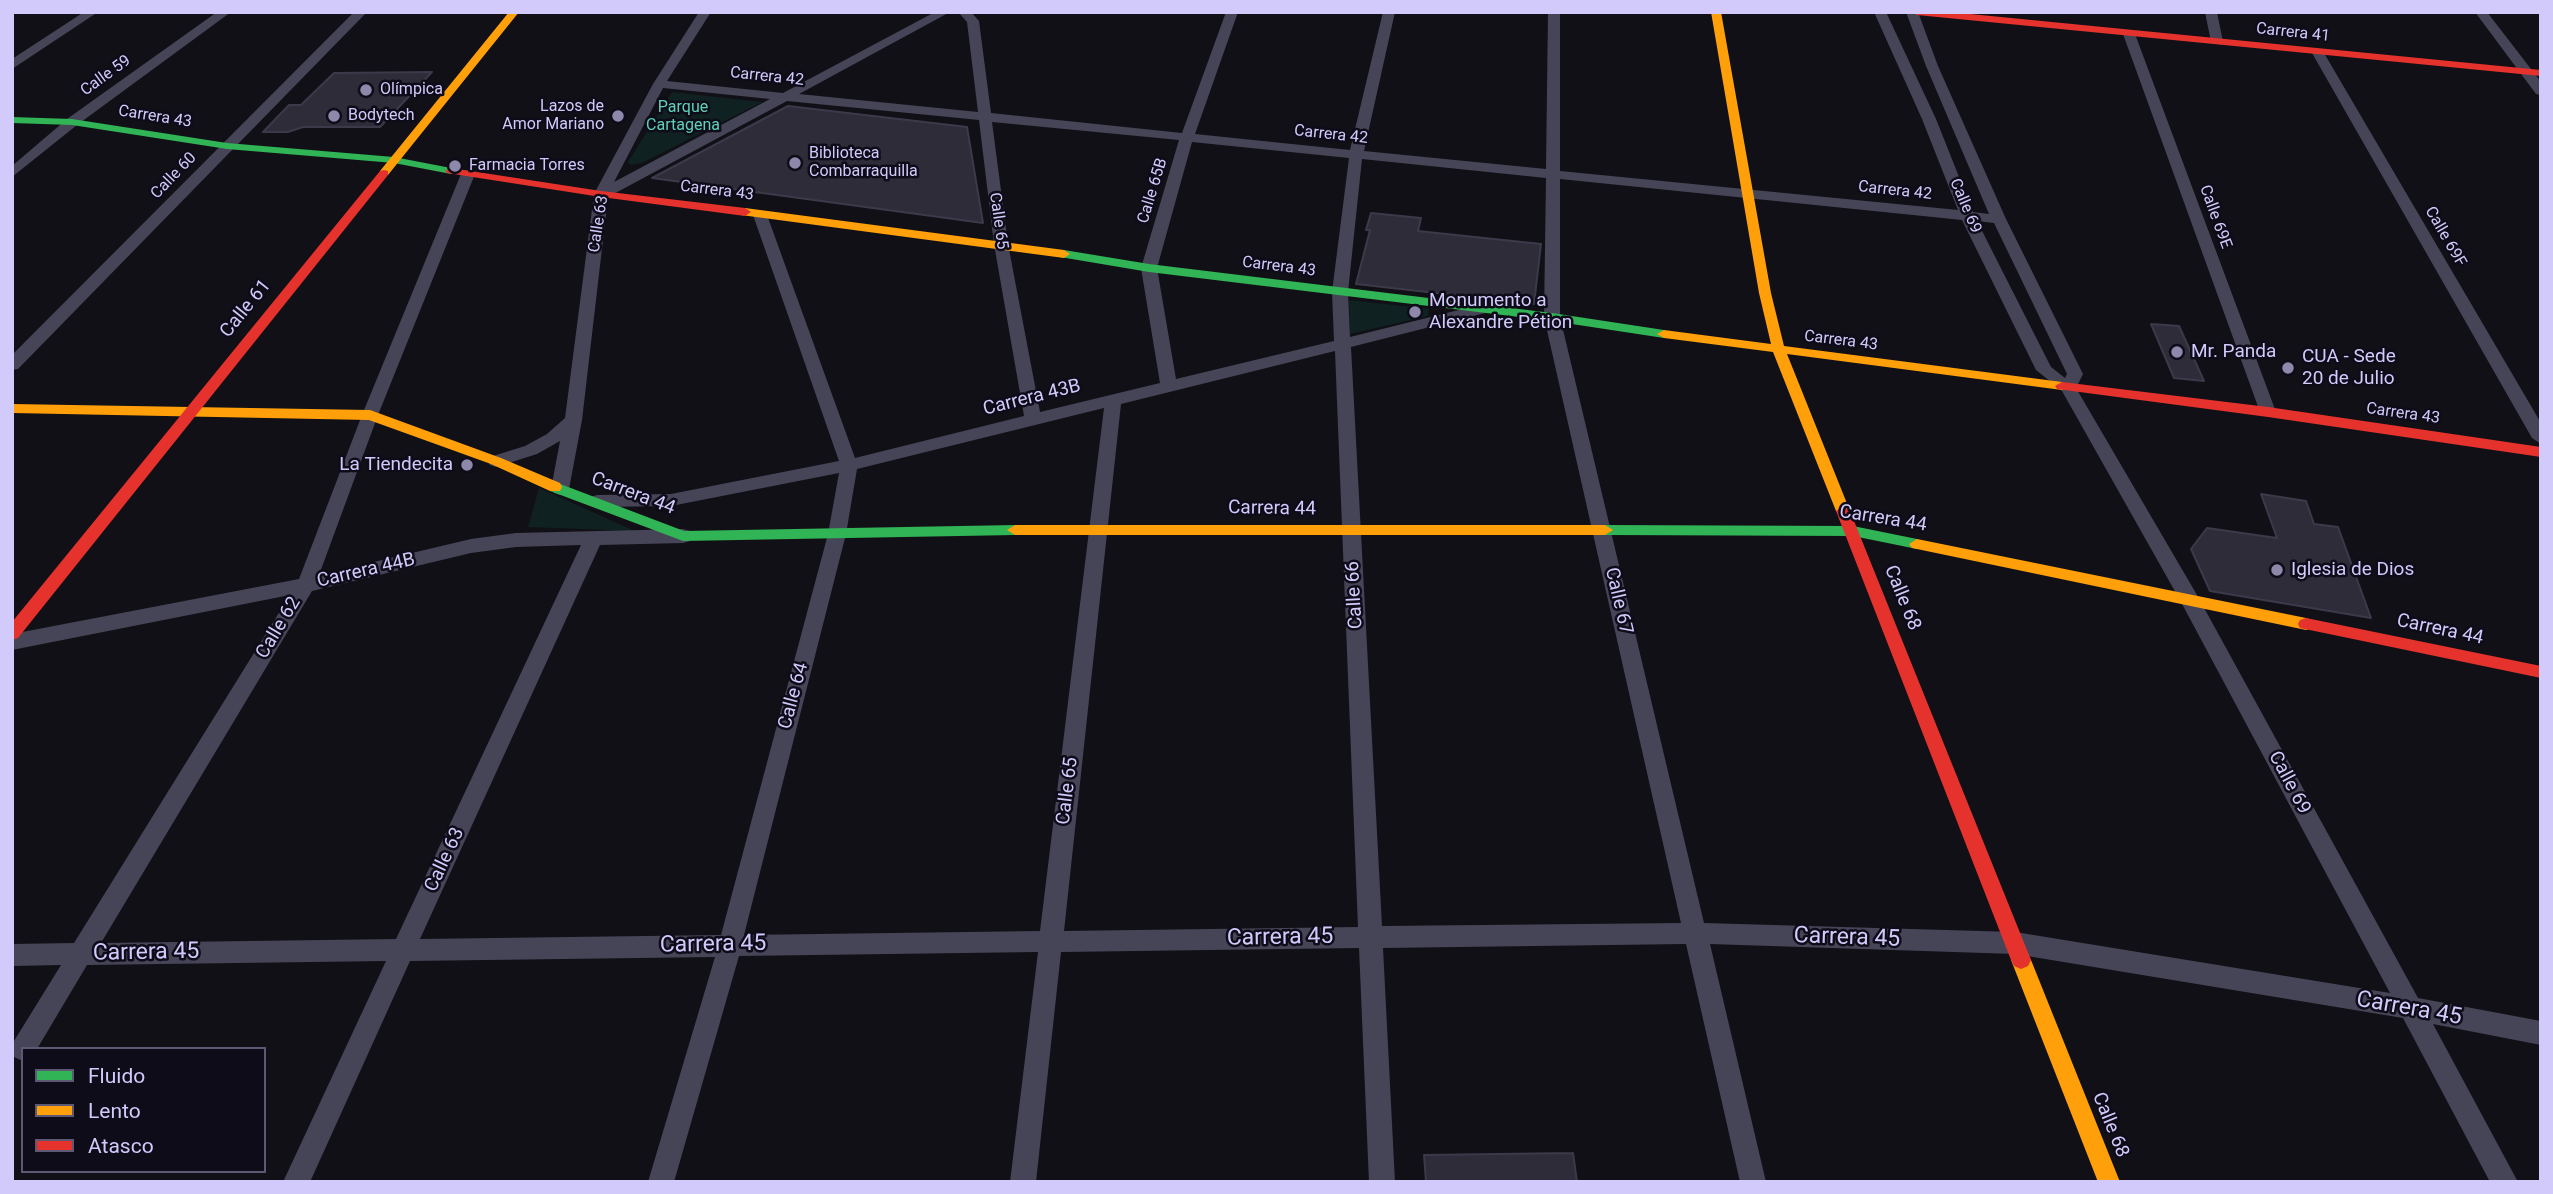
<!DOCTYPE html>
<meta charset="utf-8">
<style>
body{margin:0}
#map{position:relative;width:2553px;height:1194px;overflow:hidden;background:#111016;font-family:Roboto,sans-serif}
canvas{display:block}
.frame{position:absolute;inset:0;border:14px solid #d1cafa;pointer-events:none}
.legend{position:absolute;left:21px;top:1047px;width:245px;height:126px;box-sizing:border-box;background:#0f0c1a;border:2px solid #5d5874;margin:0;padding:9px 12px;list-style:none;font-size:21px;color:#d1cafa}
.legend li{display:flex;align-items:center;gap:14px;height:35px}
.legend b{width:35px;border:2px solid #5d5874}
</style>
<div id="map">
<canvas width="2553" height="1194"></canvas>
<div class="frame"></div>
<ul class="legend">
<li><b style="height:9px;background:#30b455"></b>Fluido</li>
<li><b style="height:9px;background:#ff9f0a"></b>Lento</li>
<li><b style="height:9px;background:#e5322d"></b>Atasco</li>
</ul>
</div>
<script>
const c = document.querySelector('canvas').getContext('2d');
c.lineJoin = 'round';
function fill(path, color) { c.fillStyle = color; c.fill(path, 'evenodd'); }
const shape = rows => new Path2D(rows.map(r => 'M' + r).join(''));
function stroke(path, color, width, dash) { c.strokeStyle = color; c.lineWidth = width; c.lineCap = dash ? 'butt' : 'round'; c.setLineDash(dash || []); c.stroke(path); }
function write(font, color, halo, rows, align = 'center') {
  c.font = font + ' Roboto,sans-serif'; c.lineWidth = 5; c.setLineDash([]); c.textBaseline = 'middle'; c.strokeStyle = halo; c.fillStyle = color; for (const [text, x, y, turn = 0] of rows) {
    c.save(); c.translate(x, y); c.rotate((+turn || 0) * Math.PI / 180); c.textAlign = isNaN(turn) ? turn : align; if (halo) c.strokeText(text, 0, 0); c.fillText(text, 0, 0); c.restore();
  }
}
const green = shape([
 [672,92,762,102,642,163,630,165,628,162],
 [1349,300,1429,309,1428,316,1350,334],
 [539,488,635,531,528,527]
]);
const building = shape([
 [432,72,380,127,303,127,288,132,263,132,289,105,301,105,334,73,432,72],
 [788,106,967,127,983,223,652,178,788,106],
 [1371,213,1421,218,1418,231,1541,244,1534,304,1356,284,1370,230,1366,230,1371,213],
 [2151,324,2179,326,2204,381,2174,378,2151,324],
 [2261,494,2306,501,2314,524,2338,527,2371,618,2210,591,2191,549,2207,528,2277,538,2261,494],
 [1573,1153,1577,1182,1426,1182,1424,1155,1573,1153]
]);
const street = shape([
 [84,12,98,12,12,69,12,59,84,12],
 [217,12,231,12,77,125,12,177,12,166,67,119,217,12],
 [354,12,367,12,18,369,12,370,12,355,354,12],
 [699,12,711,12,667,81,783,93,935,12,950,12,799,94,978,112,967,22,958,12,971,12,979,21,991,113,1182,133,1226,12,1238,12,1195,134,1350,150,1383,12,1395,12,1364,151,1546,169,1548,12,1560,12,1560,171,1958,210,1922,119,1874,12,1886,12,1936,119,1973,212,1989,214,1926,66,1906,12,1918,12,1938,66,2006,219,2083,374,2076,388,2197,595,2418,998,2541,1021,2541,1045,2433,1024,2518,1182,2490,1182,2403,1018,2015,954,1710,944,1766,1182,1740,1182,1686,944,1383,948,1395,1182,1369,1182,1359,948,1061,952,1036,1182,1010,1182,1038,952,739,956,674,1182,648,1182,715,957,410,961,310,1182,283,1182,386,961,87,965,37,1049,23,1049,23,1061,14,1057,14,1041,61,965,12,966,12,944,74,943,290,595,12,650,12,634,299,579,362,415,461,174,468,170,475,174,378,415,319,575,471,539,516,533,683,529,690,531,692,536,690,541,683,543,600,545,420,939,721,935,828,534,839,473,671,506,597,507,591,505,588,501,591,497,597,495,671,494,839,461,753,215,755,212,765,212,767,215,855,458,1024,416,994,244,979,120,787,101,608,197,582,420,569,489,566,493,560,495,554,493,551,489,560,441,537,454,496,467,490,465,487,461,490,457,525,446,547,434,565,418,594,194,653,84,699,12],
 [663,88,770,99,614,182,663,88],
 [992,122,1179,140,1141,268,1160,383,1040,412,1008,244,992,122],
 [1192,142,1349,158,1332,292,1334,341,1176,379,1157,268,1192,142],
 [1362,159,1546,178,1544,317,1681,923,1382,926,1351,347,1485,313,1487,310,1479,305,1350,337,1348,292,1362,159],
 [1560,179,1962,220,2036,370,2062,391,2181,602,2390,993,2015,932,1704,923,1560,317,1560,179],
 [1977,221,1994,223,2067,374,2065,378,2051,367,1977,221],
 [1335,351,1358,927,1064,931,1121,404,1335,351],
 [1104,408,1040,931,744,935,846,534,857,469,1104,408],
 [581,545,396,939,101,943,312,591,471,553,516,547,581,545],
 [2205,12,2217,12,2223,42,2221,45,2211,42,2205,12],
 [2475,12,2487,12,2541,82,2541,95,2536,94,2475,12],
 [2129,30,2135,34,2276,412,2274,416,2262,416,2260,412,2123,34,2129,30],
 [2318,49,2324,53,2541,423,2541,444,2532,438,2312,53,2318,49]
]);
const fast = shape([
 [12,117,72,119,227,143,394,157,451,168,457,171,451,174,394,163,227,149,72,125,12,123,12,117],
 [1064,250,1149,264,1552,313,1664,330,1671,334,1664,338,1552,321,1149,272,1060,257,1060,251,1064,250],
 [555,482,684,531,1015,525,1023,530,1015,535,683,541,550,491,548,487,550,483,555,482],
 [1605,525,1853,526,1917,539,1925,544,1917,549,1853,536,1605,535,1597,530,1605,525]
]);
const slow = shape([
 [509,12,519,12,388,175,380,175,380,171,509,12],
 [1711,12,1721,12,1771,293,1784,346,2062,382,2069,386,2062,390,1787,354,1850,511,1843,516,1836,511,1773,352,1664,338,1657,334,1664,330,1771,344,1759,293,1711,12],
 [745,208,1064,250,1070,254,1064,258,741,215,741,209,745,208],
 [12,404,370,410,501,458,560,483,562,487,560,491,550,491,491,464,369,420,12,413,12,404],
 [1015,525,1605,525,1613,530,1605,535,1015,535,1007,530,1015,525],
 [1917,539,2306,618,2312,620,2314,624,2312,628,2306,630,1912,548,1909,544,1917,539],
 [2021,951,2028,954,2031,960,2120,1182,2098,1182,2011,960,2014,954,2021,951]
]);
const jam = shape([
 [1912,12,1950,12,2541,70,2541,76,1917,15,1912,12],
 [451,168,601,191,745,208,751,212,745,216,601,197,447,173,445,171,451,168],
 [384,170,388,171,388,175,18,638,12,640,12,622,380,171,384,170],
 [2062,382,2268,407,2541,447,2541,457,2268,417,2057,389,2055,386,2062,382],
 [1843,506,1850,511,2031,960,2028,966,2021,969,2014,966,2011,960,1836,511,1843,506],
 [2306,618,2541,666,2541,678,2300,628,2298,624,2300,620,2306,618]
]);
const markers = [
 [366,90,7,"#8e89aa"],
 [334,116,7,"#8e89aa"],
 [618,116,7,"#8e89aa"],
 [795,163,7,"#8e89aa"],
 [455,166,7,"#8e89aa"],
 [1415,312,7,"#8e89aa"],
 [2177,352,7,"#8e89aa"],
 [2288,368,7,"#8e89aa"],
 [467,465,7,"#8e89aa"],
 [2277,570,7,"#8e89aa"]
];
const farStreetnames = [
 ["Carrera 41",2293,33,6],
 ["Calle 59",106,76,-36],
 ["Carrera 42",767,77,6],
 ["Carrera 43",155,117,9],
 ["Carrera 42",1331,135,6],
 ["Calle 60",174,176,-46],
 ["Carrera 43",717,191,7],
 ["Calle 65B",1153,191,-73],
 ["Carrera 42",1895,191,6],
 ["Calle 69",1965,206,67],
 ["Calle 69E",2215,217,70],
 ["Calle 65",998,221,82],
 ["Calle 63",599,224,-81],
 ["Calle 69F",2445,237,60],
 ["Carrera 43",1279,267,7],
 ["Carrera 43",1841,341,7],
 ["Carrera 43",2403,414,8]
];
const farPoinames = [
 ["Olímpica",380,90],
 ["Lazos de",604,107,"right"],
 ["Amor Mariano",604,125,"right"],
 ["Bodytech",348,116],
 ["Biblioteca",809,154],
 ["Combarraquilla",809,172],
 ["Farmacia Torres",469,166]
];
const farParknames = [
 ["Parque",683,108],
 ["Cartagena",683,126]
];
const poiNames = [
 ["Monumento a",1429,301],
 ["Alexandre Pétion",1429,323],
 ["Mr. Panda",2191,352],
 ["CUA - Sede",2302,357],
 ["20 de Julio",2302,379],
 ["La Tiendecita",453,465,"right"],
 ["Iglesia de Dios",2291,570]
];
const streetNames = [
 ["Calle 61",246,309,-51],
 ["Carrera 43B",1032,398,-14],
 ["Carrera 44",633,494,21],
 ["Carrera 44",1272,509,1],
 ["Carrera 44",1883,519,9],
 ["Carrera 44B",366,571,-13],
 ["Calle 66",1355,595,-93],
 ["Calle 68",1902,598,68],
 ["Calle 67",1618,601,77],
 ["Calle 62",279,628,-59],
 ["Carrera 44",2440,630,12],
 ["Calle 64",794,696,-75],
 ["Calle 69",2289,783,62],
 ["Calle 65",1068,791,-83],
 ["Calle 63",445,860,-65],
 ["Calle 68",2110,1125,68]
];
const nearStreetnames = [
 ["Carrera 45",1280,938,-1],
 ["Carrera 45",1847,938,2],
 ["Carrera 45",713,945,-1],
 ["Carrera 45",146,953,-1],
 ["Carrera 45",2409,1009,10]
];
fill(green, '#102121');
fill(building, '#2f2c39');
stroke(building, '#3c3a4a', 2);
fill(street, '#464557');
fill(fast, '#30b455');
fill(slow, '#ff9f0a');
fill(jam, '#e5322d');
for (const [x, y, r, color] of markers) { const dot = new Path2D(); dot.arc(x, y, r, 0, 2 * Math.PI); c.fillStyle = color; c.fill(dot); stroke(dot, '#0f0c1a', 2.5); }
write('16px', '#d1cafa', '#0f0c1a', farStreetnames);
write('16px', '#d1cafa', '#0f0c1a', farPoinames, 'left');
write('16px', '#5ed2b8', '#0f0c1a', farParknames);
write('19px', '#d1cafa', '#0f0c1a', poiNames, 'left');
write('19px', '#d1cafa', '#0f0c1a', streetNames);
write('23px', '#d1cafa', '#0f0c1a', nearStreetnames);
</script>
